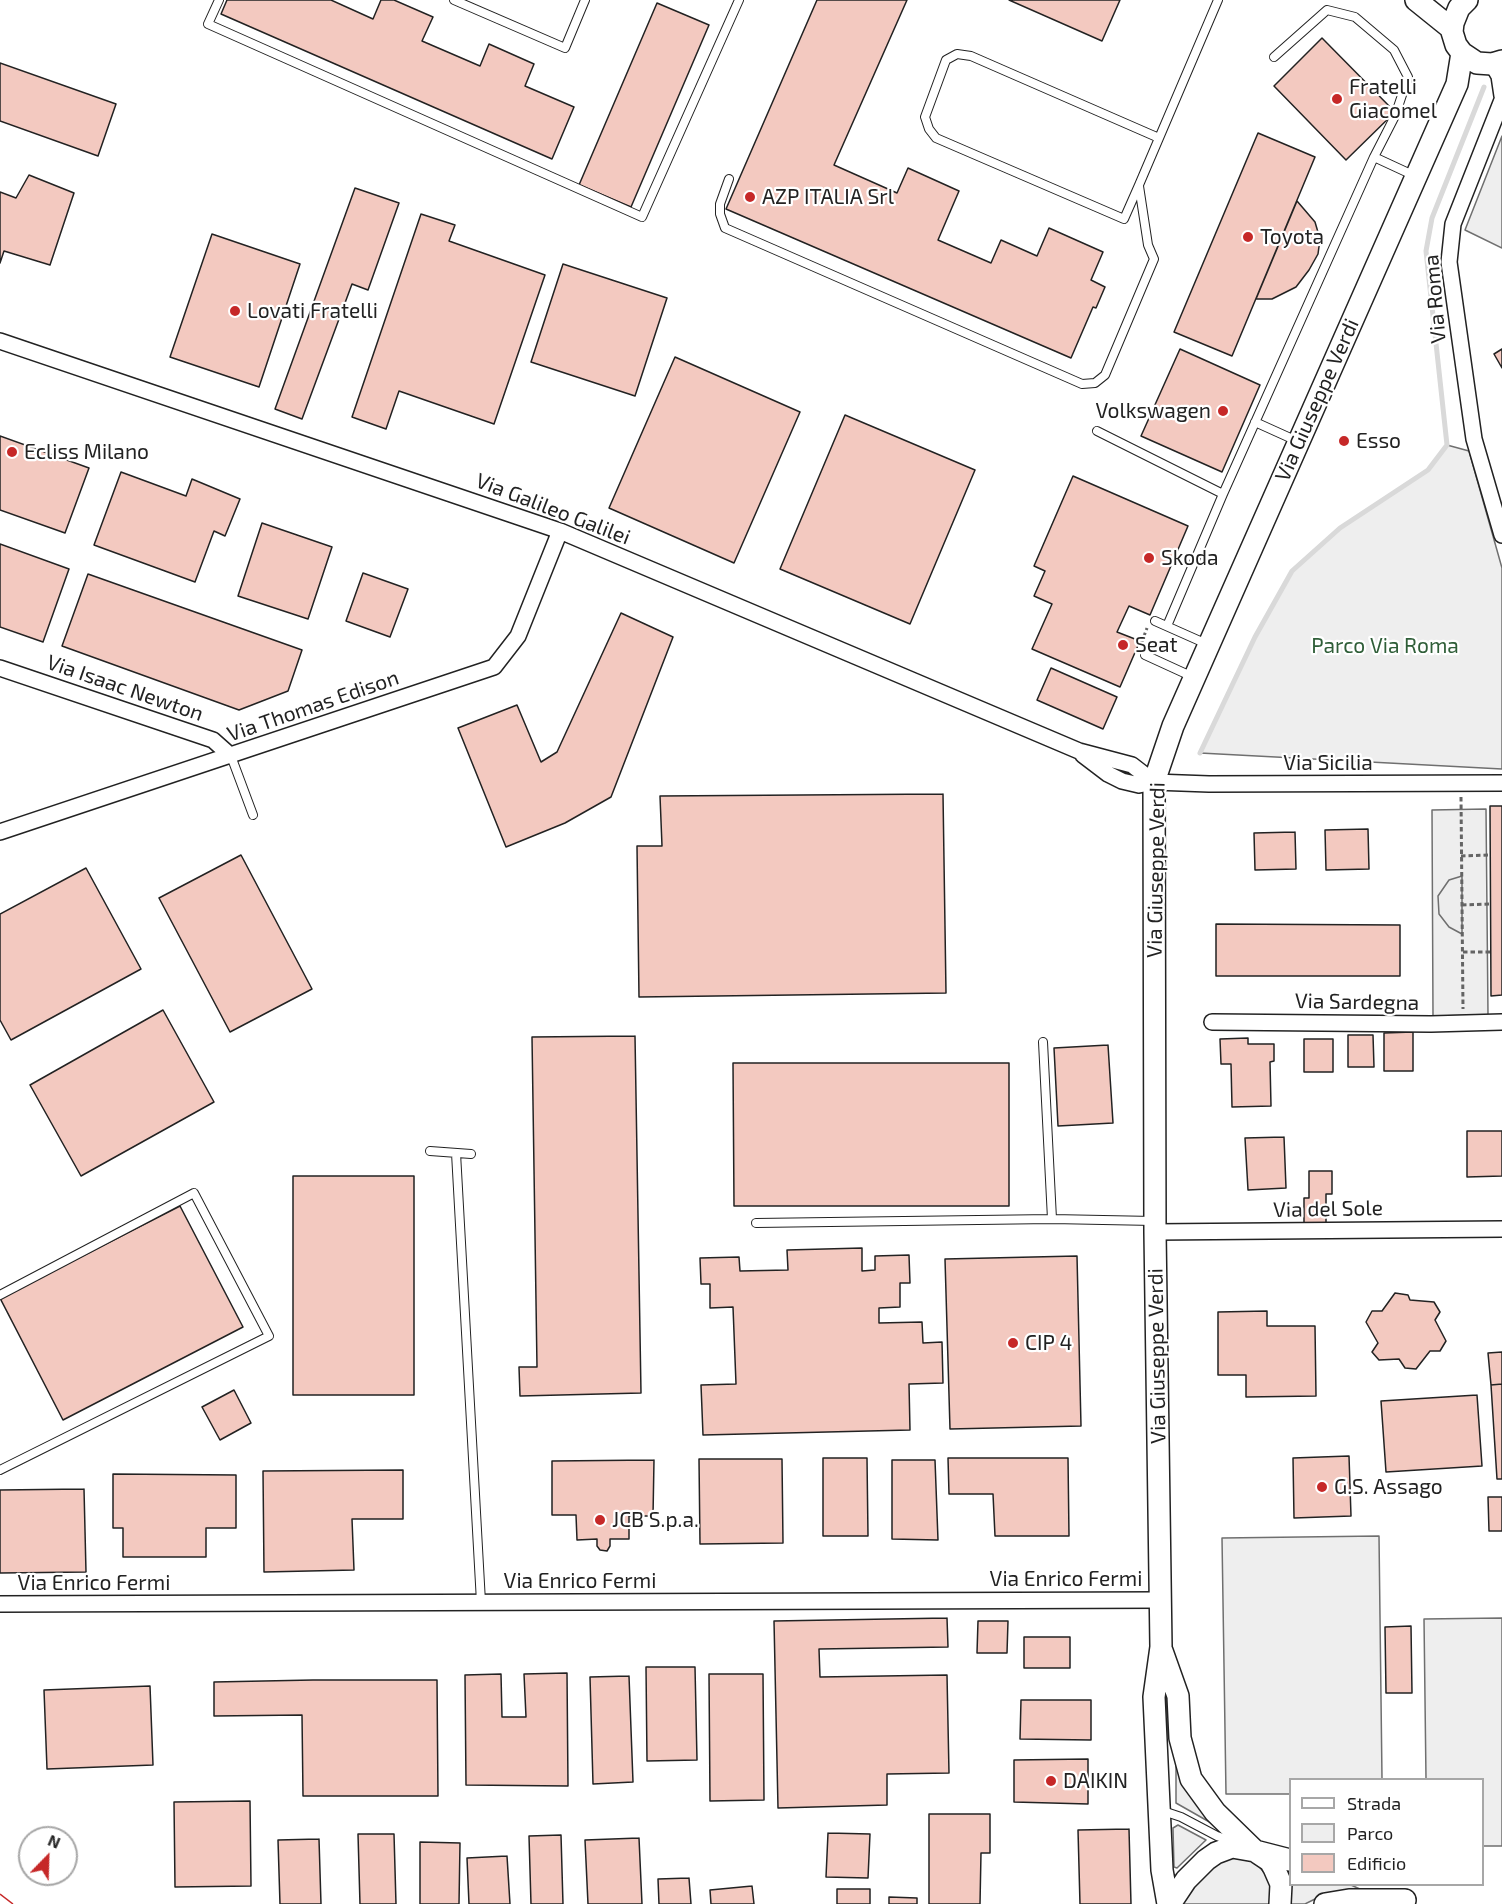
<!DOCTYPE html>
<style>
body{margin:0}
#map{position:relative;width:1502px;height:1904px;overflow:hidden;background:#fff;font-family:"Exo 2",sans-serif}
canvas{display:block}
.legend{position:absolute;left:1289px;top:1778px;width:195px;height:108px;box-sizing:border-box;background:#fff;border:2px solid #a7a7a7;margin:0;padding:8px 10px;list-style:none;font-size:18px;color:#222}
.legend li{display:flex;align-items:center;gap:12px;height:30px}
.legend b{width:30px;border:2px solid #a7a7a7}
.north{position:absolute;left:18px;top:1826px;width:60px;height:60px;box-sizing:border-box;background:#fff;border:2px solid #a7a7a7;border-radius:50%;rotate:23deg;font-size:16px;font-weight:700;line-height:24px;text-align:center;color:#222}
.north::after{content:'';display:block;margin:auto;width:21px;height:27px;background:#c62828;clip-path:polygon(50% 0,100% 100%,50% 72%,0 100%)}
</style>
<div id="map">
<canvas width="1502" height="1904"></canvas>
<ul class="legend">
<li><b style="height:8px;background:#fff"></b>Strada</li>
<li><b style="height:16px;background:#eee"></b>Parco</li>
<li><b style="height:16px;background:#f3c9c0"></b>Edificio</li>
</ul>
<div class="north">N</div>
</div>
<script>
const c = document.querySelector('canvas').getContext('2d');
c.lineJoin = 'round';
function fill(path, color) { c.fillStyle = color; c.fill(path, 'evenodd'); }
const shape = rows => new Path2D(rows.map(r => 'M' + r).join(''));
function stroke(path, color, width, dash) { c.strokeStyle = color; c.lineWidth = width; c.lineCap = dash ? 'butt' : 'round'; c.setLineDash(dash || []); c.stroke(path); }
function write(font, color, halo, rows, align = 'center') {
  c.font = font + ' "Exo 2",sans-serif'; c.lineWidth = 4.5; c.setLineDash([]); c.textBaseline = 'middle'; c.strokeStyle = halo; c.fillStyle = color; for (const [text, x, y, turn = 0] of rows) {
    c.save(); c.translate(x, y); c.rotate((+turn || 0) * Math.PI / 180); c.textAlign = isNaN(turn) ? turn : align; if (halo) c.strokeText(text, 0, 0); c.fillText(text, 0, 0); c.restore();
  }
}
const green = shape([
 [1502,136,1502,248,1465,230,1502,136],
 [1447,445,1469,451,1502,568,1502,769,1200,753,1255,637,1292,571,1340,528,1428,470,1447,445],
 [1486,809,1488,1015,1433,1016,1432,810,1486,809],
 [1379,1536,1382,1779,1290,1780,1290,1794,1226,1794,1222,1538,1379,1536],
 [1502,1618,1502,1846,1483,1846,1482,1780,1426,1779,1424,1619,1502,1618],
 [1176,1764,1220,1828,1176,1803,1176,1764],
 [1178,1825,1206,1840,1177,1868,1174,1867,1173,1828,1178,1825],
 [1237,1857,1248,1859,1256,1863,1268,1877,1271,1884,1272,1904,1178,1904,1180,1900,1218,1861,1237,1857],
 [1277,1862,1290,1866,1290,1884,1351,1885,1362,1890,1315,1899,1305,1904,1284,1904,1277,1862]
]);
const parking = shape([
 [1462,876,1462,934,1449,927,1439,914,1438,896,1449,880,1462,876]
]);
const stream = shape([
 [1200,753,1255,637,1292,571,1340,528,1428,470,1447,445,1426,251,1432,218,1484,87]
]);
const building = shape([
 [227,0,331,0,373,19,381,0,394,0,433,17,422,41,480,66,489,44,534,64,525,86,574,107,552,159,221,14,227,0],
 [817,0,907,0,834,165,897,193,908,168,959,191,938,240,991,263,1001,240,1037,256,1049,228,1103,252,1091,280,1105,287,1096,308,1093,307,1071,358,726,209,817,0],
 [1009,0,1120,0,1102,41,1009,0],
 [657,3,709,25,631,207,579,185,657,3],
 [1322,38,1395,112,1346,160,1274,86,1322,38],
 [0,63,116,104,98,156,0,121,0,63],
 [1258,133,1315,157,1232,356,1174,332,1258,133],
 [29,175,74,193,50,265,4,251,0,263,0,192,16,198,29,175],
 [355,188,399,203,368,290,352,284,302,419,275,409,355,188],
 [1297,201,1315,222,1320,239,1318,254,1309,270,1296,287,1272,299,1256,299,1297,201],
 [421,214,455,225,449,241,545,275,494,424,399,391,386,429,352,417,421,214],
 [212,234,300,264,259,387,170,357,212,234],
 [563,264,667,298,635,396,531,362,563,264],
 [1180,349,1260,385,1222,472,1141,436,1180,349],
 [1502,349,1502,368,1494,354,1502,349],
 [675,357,800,412,734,563,609,508,675,357],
 [845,415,975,470,910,624,780,569,845,415],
 [0,436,89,468,65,533,0,510,0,436],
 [121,472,186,496,192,479,240,499,225,536,214,531,195,582,94,545,121,472],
 [1073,476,1188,526,1150,615,1129,606,1117,632,1140,641,1120,687,1032,649,1052,604,1034,596,1045,571,1034,566,1073,476],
 [262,523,332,547,308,619,238,596,262,523],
 [0,544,69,569,43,642,0,627,0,544],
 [363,573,408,589,390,637,346,621,363,573],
 [88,574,302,650,288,691,239,710,62,646,88,574],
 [621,613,673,637,611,797,565,823,506,847,458,728,517,705,541,762,557,752,621,613],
 [1051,668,1117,697,1103,729,1037,700,1051,668],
 [943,794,946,993,639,997,637,846,662,846,660,796,943,794],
 [1490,806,1502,806,1502,995,1491,996,1490,806],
 [1368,829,1369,869,1326,870,1325,830,1368,829],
 [1295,832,1296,869,1255,870,1254,833,1295,832],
 [241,855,312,989,230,1032,159,898,241,855],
 [86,868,141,969,11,1040,0,1020,0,914,86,868],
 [1216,924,1400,925,1400,976,1216,976,1216,924],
 [163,1010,214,1102,81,1176,30,1085,163,1010],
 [1413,1032,1413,1071,1384,1071,1384,1033,1413,1032],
 [1348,1035,1373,1035,1374,1067,1348,1067,1348,1035],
 [635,1036,641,1393,520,1396,519,1367,537,1367,532,1037,635,1036],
 [1248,1038,1248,1044,1274,1044,1274,1061,1270,1062,1271,1106,1232,1107,1231,1064,1221,1064,1220,1039,1248,1038],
 [1304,1039,1333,1039,1333,1072,1304,1072,1304,1039],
 [1108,1045,1113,1123,1058,1126,1054,1048,1108,1045],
 [733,1063,1009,1063,1009,1206,734,1206,733,1063],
 [1467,1131,1502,1131,1502,1176,1467,1177,1467,1131],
 [1284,1137,1286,1188,1248,1190,1245,1138,1284,1137],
 [1309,1171,1332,1171,1332,1194,1326,1194,1326,1223,1304,1223,1304,1198,1309,1198,1309,1171],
 [293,1176,414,1176,414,1395,293,1395,293,1176],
 [180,1206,243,1327,63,1420,0,1298,180,1206],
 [862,1248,862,1271,875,1270,875,1256,909,1255,910,1283,900,1283,900,1307,879,1308,879,1323,922,1322,923,1343,942,1342,943,1383,909,1384,910,1430,703,1435,701,1385,736,1384,733,1307,710,1308,710,1284,701,1284,700,1258,739,1257,740,1271,788,1270,787,1250,862,1248],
 [1077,1256,1081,1426,950,1429,945,1259,1077,1256],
 [1395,1293,1408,1295,1410,1300,1434,1302,1440,1312,1435,1320,1446,1341,1440,1351,1430,1351,1416,1369,1405,1368,1399,1359,1379,1360,1372,1352,1378,1343,1366,1322,1372,1311,1382,1311,1395,1293],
 [1267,1311,1267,1326,1315,1326,1316,1396,1246,1397,1246,1375,1218,1375,1218,1312,1267,1311],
 [1502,1352,1502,1384,1491,1385,1488,1353,1502,1352],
 [1502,1384,1502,1479,1497,1479,1491,1385,1502,1384],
 [234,1390,251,1423,220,1440,202,1407,234,1390],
 [1477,1395,1482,1466,1386,1472,1381,1401,1477,1395],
 [1349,1456,1351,1516,1294,1518,1293,1458,1349,1456],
 [823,1458,867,1458,868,1536,823,1536,823,1458],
 [948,1458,1068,1458,1069,1536,995,1536,993,1494,949,1494,948,1458],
 [699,1459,782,1459,783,1543,700,1544,699,1459],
 [654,1460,653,1516,629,1516,629,1539,610,1539,610,1546,607,1551,600,1550,597,1546,597,1539,577,1540,576,1515,552,1515,552,1461,654,1460],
 [892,1460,935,1460,938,1540,892,1539,892,1460],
 [403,1470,403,1519,352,1519,354,1570,264,1572,263,1471,403,1470],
 [113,1474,236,1475,236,1528,206,1528,206,1557,123,1557,123,1528,113,1528,113,1474],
 [84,1489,86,1572,0,1573,0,1490,84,1489],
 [1488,1497,1502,1497,1502,1531,1489,1531,1488,1497],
 [947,1618,948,1647,819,1649,820,1677,947,1675,949,1773,887,1774,887,1805,778,1808,774,1621,947,1618],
 [978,1621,1008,1621,1007,1653,977,1653,978,1621],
 [1411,1626,1412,1693,1386,1693,1385,1627,1411,1626],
 [1024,1637,1070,1637,1070,1668,1024,1668,1024,1637],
 [646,1667,695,1667,697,1760,647,1761,646,1667],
 [567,1673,568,1786,466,1785,465,1675,501,1674,502,1717,526,1717,524,1674,567,1673],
 [709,1674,763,1674,764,1800,710,1801,709,1674],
 [629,1676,633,1782,593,1784,590,1677,629,1676],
 [313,1680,437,1680,438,1796,303,1796,302,1715,214,1716,214,1682,313,1680],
 [150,1686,153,1765,47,1769,44,1690,150,1686],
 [1021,1700,1091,1700,1091,1740,1020,1739,1021,1700],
 [1088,1759,1088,1804,1014,1802,1014,1760,1088,1759],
 [250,1801,251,1886,175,1887,174,1802,250,1801],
 [929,1814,990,1814,990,1853,981,1853,980,1904,929,1904,929,1814],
 [1129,1829,1131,1904,1080,1904,1078,1830,1129,1829],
 [828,1833,870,1834,868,1878,826,1877,828,1833],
 [358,1834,394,1834,396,1904,360,1904,358,1834],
 [561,1835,563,1904,531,1904,529,1836,561,1835],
 [639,1838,642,1904,588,1904,585,1840,639,1838],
 [319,1839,321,1904,280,1904,278,1840,319,1839],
 [420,1842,460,1843,459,1904,420,1904,420,1842],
 [507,1856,510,1904,469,1904,467,1858,507,1856],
 [689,1878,691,1904,659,1904,658,1879,689,1878],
 [752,1886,754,1904,711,1904,710,1890,752,1886],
 [837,1889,870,1889,870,1904,837,1904,837,1889],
 [889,1897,917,1898,917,1904,889,1904,889,1897]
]);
const path = shape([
 [1141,644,1147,628],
 [1461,797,1463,1009],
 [1461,856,1490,855],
 [1462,905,1491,904],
 [1463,952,1491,952]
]);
const lane = shape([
 [219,0,208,24,642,217,739,0],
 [454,0,565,48,585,0],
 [1159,138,971,56,957,54,946,60,925,117,929,129,936,138,1124,219,1139,185,1218,0],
 [1374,157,1415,176],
 [729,179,720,204,720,214,725,228,1082,384,1095,383,1105,375,1154,259,1148,245,1139,186],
 [1255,422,1297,441],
 [1097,431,1223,494],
 [1155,621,1209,645],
 [1167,626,1223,494,1374,157,1395,116,1408,77,1394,50,1355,17,1327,10,1274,57],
 [1145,655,1193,677],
 [231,756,253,815],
 [1043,1042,1052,1219,1154,1221],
 [430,1151,471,1154],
 [456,1153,481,1602],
 [756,1223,1052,1219],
 [0,1295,194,1193,269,1336,0,1470],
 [1160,1810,1181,1817,1217,1836,1234,1842]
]);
const street = shape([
 [1492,64,1499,76,1502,96],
 [1502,100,1453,224,1449,262,1474,439,1502,535],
 [0,341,560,531,1079,751,1132,765,1154,782],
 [0,668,213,740,231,756],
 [1083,755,1108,774,1122,781,1139,785,1154,782,1209,784,1502,783],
 [0,832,494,667,518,636,560,531],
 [1212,1022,1431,1024,1502,1022],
 [1155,1232,1502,1229],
 [0,1604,1160,1600]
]);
const secondary = shape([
 [1416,0,1452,29],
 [1467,0,1459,8,1453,23,1452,32,1456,45,1462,53,1477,63,1492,64,1502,61],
 [1162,1651,1178,1696,1180,1738,1191,1779,1215,1812,1255,1851,1290,1860],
 [1168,1904,1162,1870,1154,1697,1161,1647,1155,1232,1154,782,1173,726,1457,84,1462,53],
 [1170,1904,1186,1880,1206,1860,1216,1853,1232,1847,1255,1851,1270,1861,1274,1868,1281,1884,1280,1904],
 [1325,1904,1349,1900,1405,1900]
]);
const power = shape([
 [0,1894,13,1904]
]);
const markers = [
 [1337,99,6,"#c62828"],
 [750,197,6,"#c62828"],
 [1248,237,6,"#c62828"],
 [235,311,6,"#c62828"],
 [1223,411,6,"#c62828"],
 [1344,441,6,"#c62828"],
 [12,452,6,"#c62828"],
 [1149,558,6,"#c62828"],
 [1123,645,6,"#c62828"],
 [1013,1343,6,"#c62828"],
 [1322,1487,6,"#c62828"],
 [600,1520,6,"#c62828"],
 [1051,1781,6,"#c62828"]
];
const poiNames = [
 ["Fratelli",1349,87],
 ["Giacomel",1349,111],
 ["AZP ITALIA Srl",762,197],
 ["Toyota",1260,237],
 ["Lovati Fratelli",247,311],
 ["Volkswagen",1211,411,"right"],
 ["Esso",1356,441],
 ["Ecliss Milano",24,452],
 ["Skoda",1161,558],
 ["Seat",1135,645],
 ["CIP 4",1025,1343],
 ["G.S. Assago",1334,1487],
 ["JCB S.p.a.",612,1520],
 ["DAIKIN",1063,1781]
];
const streetNames = [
 ["Via Roma",1435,299,-95],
 ["Via Giuseppe Verdi",1317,400,-66],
 ["Via Galileo Galilei",553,509,21],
 ["Via Isaac Newton",125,688,19],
 ["Via Thomas Edison",313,706,-19],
 ["Via Sicilia",1328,763],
 ["Via Giuseppe Verdi",1156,870,-89],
 ["Via Sardegna",1357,1002,1],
 ["Via del Sole",1328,1209,-1],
 ["Via Giuseppe Verdi",1157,1356,-91],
 ["Via Enrico Fermi",1066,1579],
 ["Via Enrico Fermi",580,1581],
 ["Via Enrico Fermi",94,1583]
];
const parkNames = [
 ["Parco Via Roma",1385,646]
];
fill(green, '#eee');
stroke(green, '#6f6f6f', 1.5);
fill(parking, '#ededed');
stroke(parking, '#6f6f6f', 1.5);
stroke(stream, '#d9d9d9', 5);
fill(building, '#f3c9c0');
stroke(building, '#222', 1.5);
stroke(lane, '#222', 10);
stroke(street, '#222', 18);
stroke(secondary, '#222', 24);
stroke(path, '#646464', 3, [4.5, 3]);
stroke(lane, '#fff', 8);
stroke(street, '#fff', 15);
stroke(secondary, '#fff', 21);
stroke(power, '#c62828', 1.5, [21, 4.5, 3, 4.5]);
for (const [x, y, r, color] of markers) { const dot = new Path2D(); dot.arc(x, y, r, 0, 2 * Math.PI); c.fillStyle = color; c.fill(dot); stroke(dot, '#fff', 2); }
write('21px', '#222', '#fff', poiNames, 'left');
write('21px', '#222', '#fff', streetNames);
write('21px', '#2f5e38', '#fff', parkNames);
</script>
